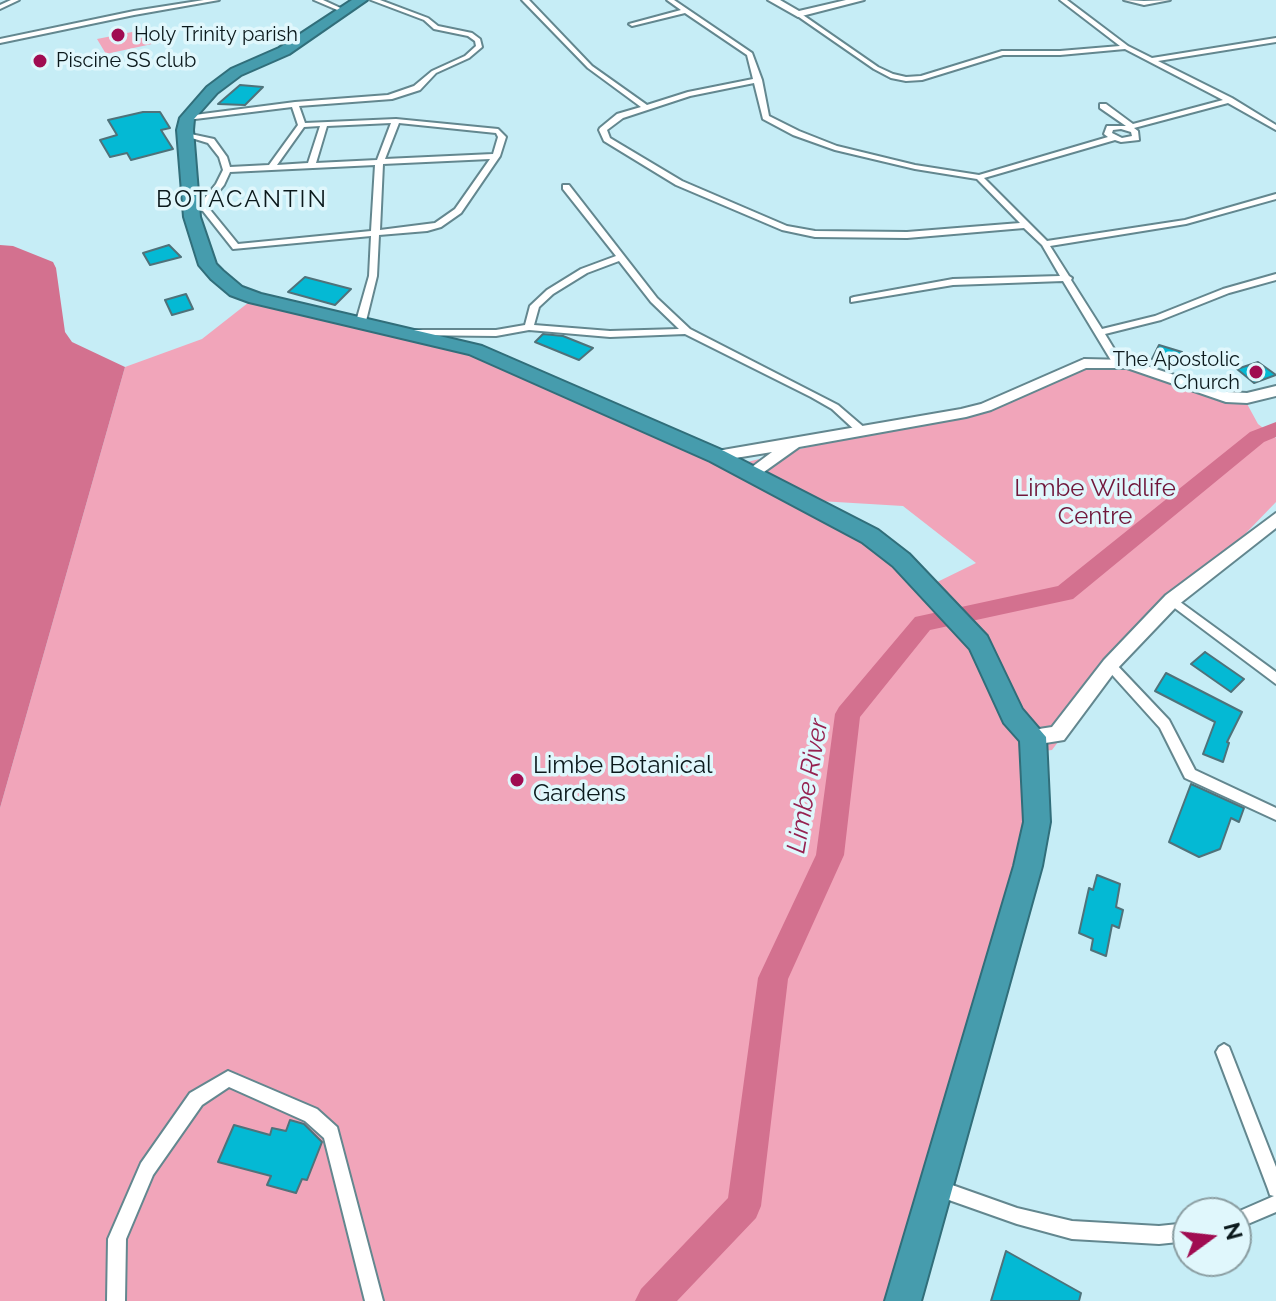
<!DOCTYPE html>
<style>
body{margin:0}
#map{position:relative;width:1276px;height:1301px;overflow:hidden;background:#c6edf6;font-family:Raleway,sans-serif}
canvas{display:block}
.north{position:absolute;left:1172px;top:1197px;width:80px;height:80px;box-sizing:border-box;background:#e0f7fc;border:2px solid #8b9ea2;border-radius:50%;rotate:75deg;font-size:22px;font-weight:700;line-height:32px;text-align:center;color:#0b191c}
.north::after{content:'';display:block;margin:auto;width:28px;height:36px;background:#a00c51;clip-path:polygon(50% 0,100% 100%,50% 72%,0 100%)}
</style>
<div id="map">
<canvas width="1276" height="1301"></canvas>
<div class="north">N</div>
</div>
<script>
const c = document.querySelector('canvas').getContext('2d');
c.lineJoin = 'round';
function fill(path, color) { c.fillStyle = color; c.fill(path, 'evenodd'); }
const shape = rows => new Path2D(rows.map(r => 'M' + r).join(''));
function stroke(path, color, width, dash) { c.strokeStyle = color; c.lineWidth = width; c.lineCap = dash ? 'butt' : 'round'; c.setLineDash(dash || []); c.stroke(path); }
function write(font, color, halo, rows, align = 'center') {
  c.font = font + ' Raleway,sans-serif'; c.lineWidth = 7; c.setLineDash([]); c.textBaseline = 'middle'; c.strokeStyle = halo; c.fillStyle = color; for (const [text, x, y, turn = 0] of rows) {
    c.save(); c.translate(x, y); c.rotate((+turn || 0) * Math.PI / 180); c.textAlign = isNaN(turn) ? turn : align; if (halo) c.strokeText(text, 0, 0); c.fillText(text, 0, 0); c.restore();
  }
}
const green = shape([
 [142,30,152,44,106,54,97,39],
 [253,299,477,353,735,465,861,434,974,415,1084,364,1116,363,1246,402,1258,424,1276,438,1276,502,1106,678,1052,750,1023,753,1030,824,899,1301,0,1301,0,808,125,367,202,339],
 [803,500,903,506,976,563,927,587]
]);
const water = shape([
 [0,245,13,246,53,262,56,268,65,332,72,342,125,367,0,808]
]);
const river = shape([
 [1276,422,1276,437,1264,442,1073,599,930,630,860,717,844,855,788,979,761,1206,756,1218,677,1301,635,1301,641,1289,728,1198,758,978,816,855,835,714,839,707,915,617,1058,586,1250,432,1276,422]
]);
const building = shape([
 [240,85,263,87,245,105,218,104,240,85],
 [143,112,160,112,170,128,161,130,173,149,131,160,127,153,110,157,100,140,117,135,108,120,143,112],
 [169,245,181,257,150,265,143,253,169,245],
 [305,277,351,289,335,305,288,292,305,277],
 [186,294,193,309,172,315,165,300,186,294],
 [543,334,563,336,593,348,579,360,535,342,543,334],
 [1159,345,1182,352,1176,367,1152,359,1159,345],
 [1258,362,1276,375,1254,383,1237,369,1258,362],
 [1205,652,1244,679,1231,692,1191,664,1205,652],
 [1166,673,1242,712,1227,742,1229,743,1223,762,1203,754,1215,722,1155,691,1166,673],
 [1191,784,1244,808,1239,822,1231,818,1220,849,1199,857,1169,842,1191,784],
 [1097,875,1120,884,1116,907,1123,910,1119,928,1112,925,1106,956,1091,950,1093,939,1079,933,1089,888,1093,890,1097,875],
 [290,1120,304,1124,322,1142,307,1180,302,1179,296,1193,267,1185,271,1176,218,1162,234,1125,270,1135,272,1128,286,1131,290,1120],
 [1006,1251,1081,1293,1079,1301,991,1301,1006,1251]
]);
const street = shape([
 [11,0,19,0,0,9,0,5,11,0],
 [204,0,219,0,134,15,0,43,0,39,134,11,204,0],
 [314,0,323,0,347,11,342,12,314,0],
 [371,0,380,0,428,18,438,26,472,33,480,39,482,47,469,58,436,73,420,90,392,99,299,106,305,123,396,119,498,129,506,137,500,156,461,213,441,227,427,231,379,235,377,276,365,325,360,328,355,325,369,276,371,236,233,249,203,211,196,209,216,184,223,170,219,157,208,143,182,135,186,133,214,139,227,157,230,167,269,165,298,125,292,107,187,120,183,118,187,116,295,102,388,95,414,86,432,71,465,56,476,46,475,41,468,36,434,29,424,20,371,0],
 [391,123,377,160,316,163,327,126,391,123],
 [399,123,496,133,498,137,493,154,385,159,399,123],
 [320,126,308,163,277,165,304,127,320,126],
 [490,159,455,209,435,223,380,230,383,164,490,159],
 [375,165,371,231,238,244,207,206,224,185,230,172,375,165],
 [522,0,529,0,592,66,647,105,688,92,753,79,747,55,685,13,632,26,629,24,681,10,667,0,674,0,752,53,762,80,769,116,799,131,837,146,915,165,979,175,1108,137,1104,134,1107,126,1126,126,1100,108,1100,104,1106,104,1133,124,1223,100,1125,49,1060,55,1003,55,922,80,906,81,891,78,874,69,796,15,796,13,800,13,878,67,893,74,906,77,921,76,1002,51,1060,51,1120,46,1060,0,1067,0,1128,46,1152,58,1276,38,1276,42,1158,61,1232,98,1276,125,1276,130,1228,103,1134,128,1138,131,1139,140,1121,142,1115,140,984,178,1047,241,1185,220,1276,194,1276,199,1186,224,1050,246,1069,276,1072,278,1071,280,1102,329,1155,316,1223,289,1276,274,1276,280,1229,293,1161,320,1105,334,1122,362,1117,365,1112,362,1063,281,953,285,851,302,851,298,854,297,953,279,1060,276,1042,245,1024,228,907,238,815,237,782,230,676,185,604,141,599,130,600,128,617,114,641,107,588,68,522,0],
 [754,83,763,119,793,135,835,150,915,169,977,179,1020,223,907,232,815,231,787,226,682,181,620,144,610,138,607,130,623,118,690,96,754,83],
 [1121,129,1131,132,1132,136,1122,138,1112,133,1113,130,1121,129],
 [1124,0,1144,1,1170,0,1144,5,1124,0],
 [563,185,569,185,657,298,690,329,838,405,866,429,866,433,858,433,832,409,811,397,685,334,610,337,529,330,496,336,405,335,405,331,408,330,496,330,525,325,530,306,547,290,581,269,616,256,563,189,563,185],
 [619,261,651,302,679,329,610,331,534,325,539,307,553,294,587,273,619,261],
 [1172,596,1276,672,1276,684,1168,603,1166,600,1168,597,1172,596],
 [1110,660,1114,662,1169,720,1195,770,1276,808,1276,820,1185,778,1160,728,1106,668,1104,665,1106,662,1110,660],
 [1224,1044,1229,1047,1276,1167,1276,1212,1236,1229,1235,1213,1274,1196,1270,1195,1268,1189,1216,1052,1219,1047,1224,1044],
 [228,1071,317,1109,337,1127,383,1301,365,1301,324,1138,305,1121,229,1087,202,1105,153,1175,126,1239,125,1301,107,1301,108,1239,141,1163,190,1093,228,1071],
 [938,1180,1017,1208,1072,1221,1159,1226,1188,1223,1188,1241,1159,1244,1072,1239,1017,1224,932,1194,930,1188,932,1182,938,1180]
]);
const secondary = shape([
 [768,0,780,0,799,11,846,0,864,0,798,17,768,0],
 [1084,359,1128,360,1227,392,1247,393,1276,386,1276,396,1247,403,1226,402,1127,368,1086,368,991,410,966,417,799,447,754,479,748,478,746,474,748,470,772,452,717,461,709,456,717,451,961,409,981,404,1084,359],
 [1276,513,1276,528,1178,605,1116,670,1064,740,1033,745,1026,743,1023,737,1026,731,1052,727,1104,660,1166,595,1276,513]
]);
const highway = shape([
 [352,0,367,0,289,54,241,75,217,93,194,119,193,130,200,217,216,264,223,271,242,287,261,294,482,346,724,451,878,530,909,554,987,636,1022,709,1046,737,1050,822,1042,866,921,1301,885,1301,1014,866,1024,822,1020,741,1004,723,970,649,893,566,862,542,710,461,469,354,249,302,230,295,211,279,199,265,184,217,177,130,180,118,207,87,231,69,279,48,352,0]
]);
const markers = [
 [118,35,8,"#a00c51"],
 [40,61,8,"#a00c51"],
 [1256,372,8,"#a00c51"],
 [517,780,8,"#a00c51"]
];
const farPoinames = [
 ["Holy Trinity parish",134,35],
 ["Piscine SS club",56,61],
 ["The Apostolic",1240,360,"right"],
 ["Church",1240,383,"right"]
];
const farQuarternames = [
 ["BOTACANTIN",242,200]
];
const parkNames = [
 ["Limbe Wildlife",1095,489],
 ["Centre",1095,517]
];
const poiNames = [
 ["Limbe Botanical",533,766],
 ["Gardens",533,794]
];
const waterNames = [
 ["Limbe River",808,786,-80]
];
fill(green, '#f1a5ba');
fill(water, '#d3718f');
fill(river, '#d3718f');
fill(building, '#04b9d4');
stroke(building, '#4f727a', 2);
stroke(street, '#63878f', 4);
stroke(secondary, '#63878f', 4);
stroke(highway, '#316e7a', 4);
fill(street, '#fff');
fill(secondary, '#fff');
fill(highway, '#469cad');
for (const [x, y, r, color] of markers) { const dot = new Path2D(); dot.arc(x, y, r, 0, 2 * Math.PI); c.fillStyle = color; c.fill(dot); stroke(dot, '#e0f7fc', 3); }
write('20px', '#0b191c', '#e0f7fc', farPoinames, 'left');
c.letterSpacing = '2px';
write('24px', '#0b191c', '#e0f7fc', farQuarternames);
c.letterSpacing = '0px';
write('24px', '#70173b', '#e0f7fc', parkNames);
write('24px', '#0b191c', '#e0f7fc', poiNames, 'left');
write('italic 26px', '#952150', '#e0f7fc', waterNames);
</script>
